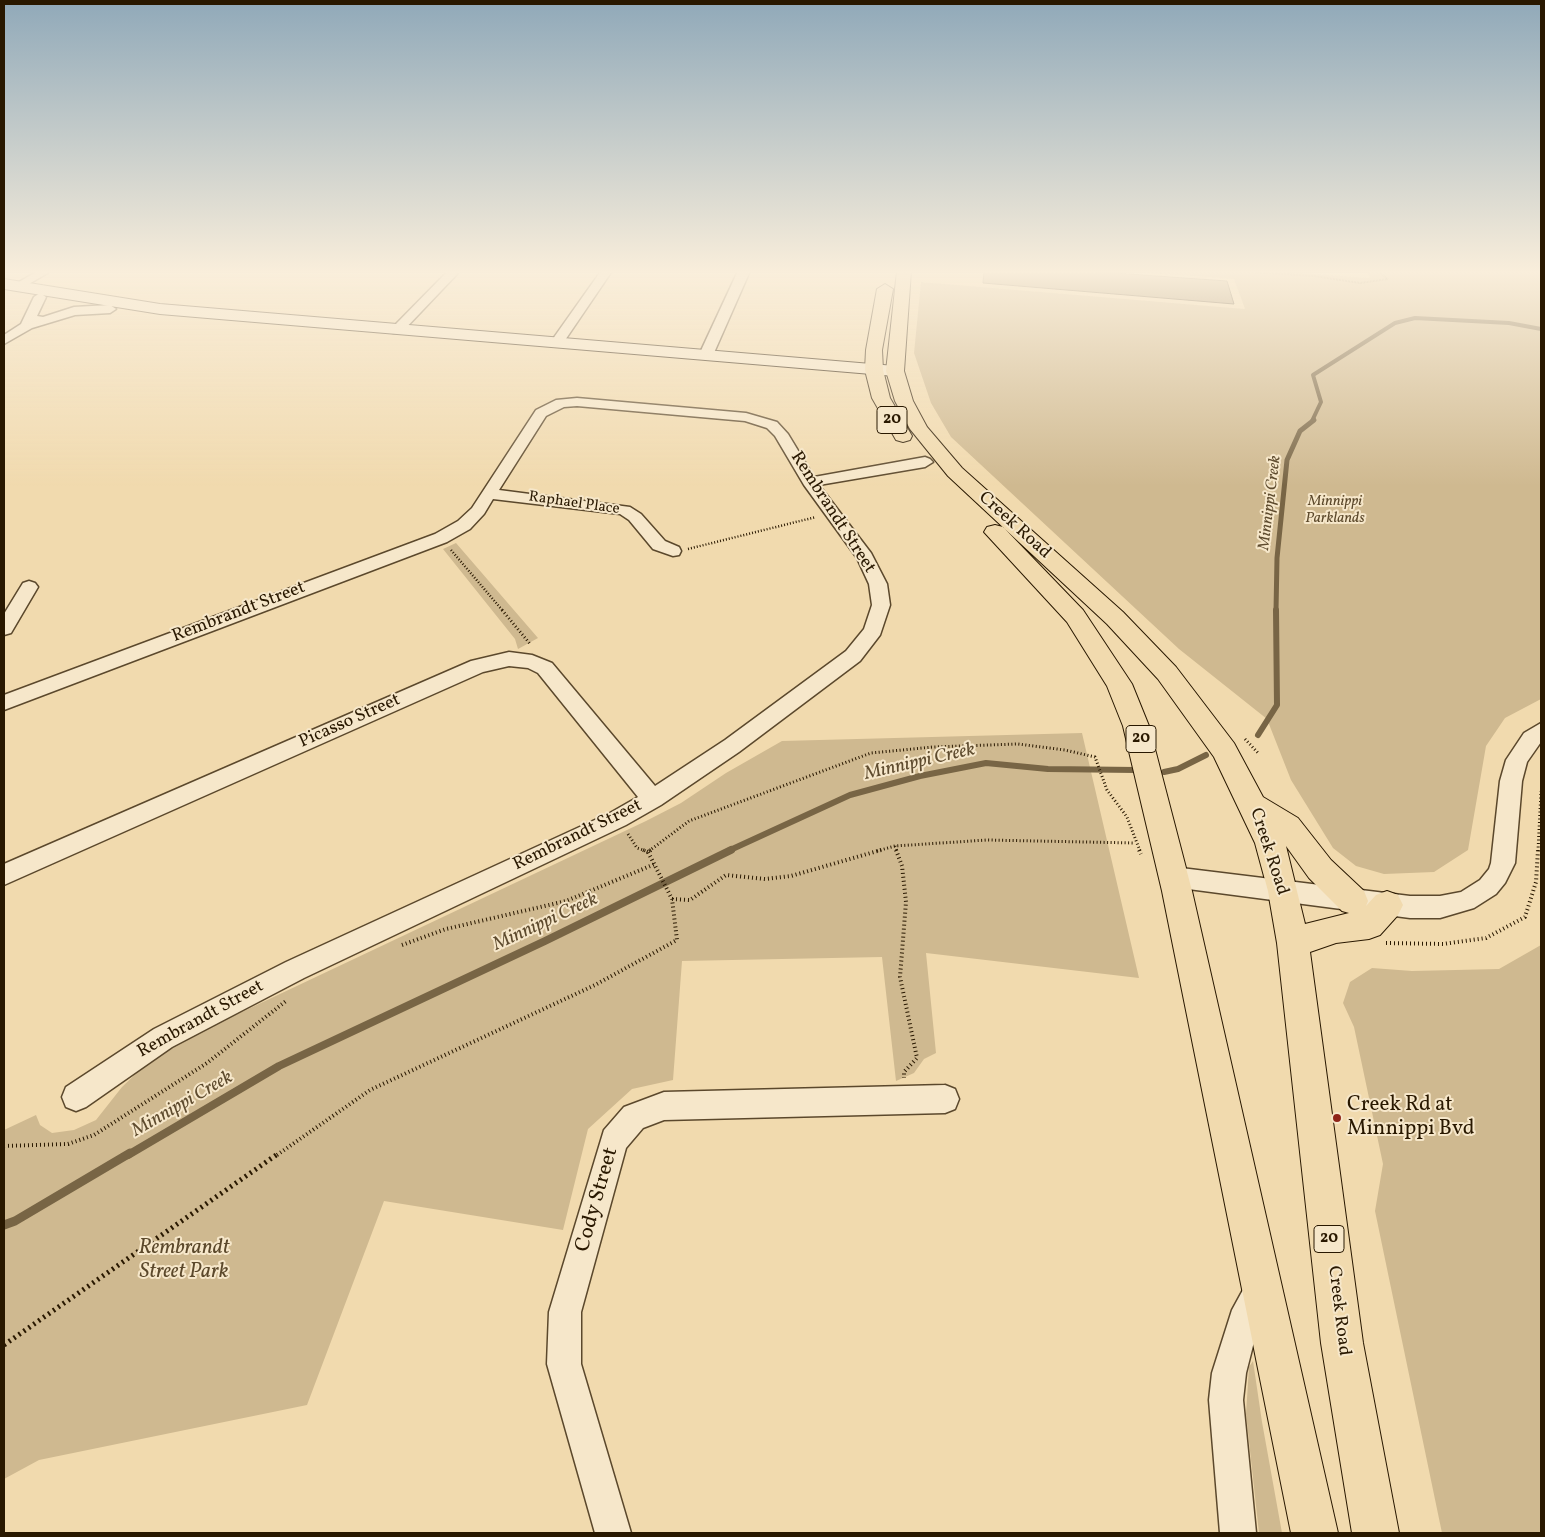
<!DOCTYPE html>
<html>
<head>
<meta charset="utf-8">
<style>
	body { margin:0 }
	#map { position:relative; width:1545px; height:1537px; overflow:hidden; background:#f1daae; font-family:Vollkorn,serif }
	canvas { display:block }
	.frame { position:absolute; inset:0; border:5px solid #291800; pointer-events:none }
</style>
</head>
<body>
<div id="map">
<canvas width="1545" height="1537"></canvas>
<div class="frame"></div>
</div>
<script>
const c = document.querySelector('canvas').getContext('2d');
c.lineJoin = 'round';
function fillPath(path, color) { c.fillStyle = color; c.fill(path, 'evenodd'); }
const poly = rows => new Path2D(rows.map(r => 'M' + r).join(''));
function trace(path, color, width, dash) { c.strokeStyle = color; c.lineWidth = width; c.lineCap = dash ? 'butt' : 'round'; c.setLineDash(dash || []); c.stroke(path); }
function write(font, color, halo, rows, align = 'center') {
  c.font = font + ' Vollkorn,serif'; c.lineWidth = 4; c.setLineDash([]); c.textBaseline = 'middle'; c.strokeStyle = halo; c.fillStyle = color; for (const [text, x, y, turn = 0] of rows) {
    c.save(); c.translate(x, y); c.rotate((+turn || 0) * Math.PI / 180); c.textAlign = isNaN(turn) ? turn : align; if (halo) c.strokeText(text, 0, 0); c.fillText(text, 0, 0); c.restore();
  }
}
const green = poly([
	[1122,271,1270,271,1370,278,1366,271,1541,271,1541,699,1505,718,1486,746,1468,850,1434,872,1384,874,1356,866,1333,848,1291,780,1267,719,1179,649,951,437,931,403,914,353,921,282,1245,309,1234,279],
	[456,543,538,638,518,649,515,639,443,549],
	[1082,733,1139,978,926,953,936,1053,924,1059,914,1073,896,1081,882,957,682,961,673,1080,632,1089,588,1129,563,1230,384,1201,307,1405,39,1460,4,1479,4,1130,36,1115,40,1125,52,1133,74,1130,96,1120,122,1087,146,1064,191,1036,646,821,681,803,726,773,782,741],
	[1541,945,1541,1533,1442,1533,1375,1211,1383,1164,1354,1027,1343,1003,1350,982,1372,968,1412,971,1499,969],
	[1253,1361,1262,1422,1282,1533,1259,1533,1246,1414,1249,1367]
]);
const streamFar4 = poly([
	[1312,421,1321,402,1313,375,1395,323,1415,318,1509,323,1541,329]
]);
const streamFar3 = poly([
	[1276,611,1277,558,1287,460,1300,431,1314,420]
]);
const streamFar2 = poly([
	[1258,735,1277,705,1276,610],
	[1164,772,1178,769,1206,755],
	[728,851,850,795,920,776,986,763,1048,769,1136,770]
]);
const streamFar1 = poly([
	[128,1155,279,1066,545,941,731,850]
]);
const stream = poly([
	[4,1225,15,1221,130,1153]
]);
const building = poly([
	[984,271,1086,271,1227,281,1234,304,983,283,984,271]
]);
const pathFar4 = poly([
	[1192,271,1204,271],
	[1233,271,1314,276,1360,283,1388,279,1377,271]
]);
const pathFar3 = poly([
	[688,549,816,517],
	[451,550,503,611]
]);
const pathFar2 = poly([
	[502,610,531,645],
	[1245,739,1259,754],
	[628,834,637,848,646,851],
	[895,846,897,851],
	[649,851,689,821,871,753,933,747,1018,744,1065,750,1095,757,1107,790,1127,817,1140,851],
	[877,851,895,846,987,840,1135,843],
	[1538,851,1541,791]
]);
const pathFar1 = poly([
	[643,850,648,852,651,850],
	[896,850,902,866,906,902,900,977,917,1058,904,1072,904,1078],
	[1139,850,1141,854],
	[672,899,690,900,726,875,765,879,791,876,881,850],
	[1386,943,1443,944,1486,938,1525,917,1536,882,1538,850],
	[402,945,446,929,566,901,655,864],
	[4,1146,68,1144,94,1135,207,1063,286,1001],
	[277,1155,370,1090,595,985,677,940,672,899,648,852]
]);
const path = poly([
	[4,1345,279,1153]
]);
const minor = poly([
	[38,271,51,271,22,288,14,288,12,286,38,271],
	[448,271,460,271,401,333,393,333,391,330,393,327,448,271],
	[601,271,612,271,561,346,551,346,550,343,601,271],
	[738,271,750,271,713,355,711,358,701,358,699,355,738,271],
	[40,293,46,297,37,316,43,317,74,307,110,305,116,309,110,313,75,315,32,328,4,344,4,335,21,324,34,297,40,293],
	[577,398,746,413,777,422,788,434,814,477,925,457,930,459,933,462,925,467,819,485,871,553,887,584,890,605,880,635,860,661,739,752,661,805,626,825,304,978,172,1047,86,1107,76,1111,66,1107,62,1097,66,1087,154,1029,286,962,610,813,638,797,538,673,528,668,509,666,483,672,4,885,4,864,471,661,509,652,532,655,552,663,655,786,725,740,846,651,864,629,872,605,869,584,857,558,804,485,775,436,767,428,745,421,577,406,564,407,546,416,499,490,630,507,641,514,665,541,679,547,681,551,679,555,673,556,653,549,629,520,620,514,493,499,484,514,470,529,447,542,4,710,4,695,435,534,458,521,472,508,536,410,556,400,577,398],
	[29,581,35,583,38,587,11,633,4,635,4,614,23,583,29,581],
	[1541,723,1541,742,1527,762,1522,781,1515,863,1505,883,1496,894,1474,908,1440,918,1410,918,1173,887,1165,884,1161,877,1165,870,1173,867,1410,896,1440,896,1461,892,1480,880,1489,869,1491,863,1500,781,1506,760,1524,733,1541,723],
	[945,1085,955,1089,959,1099,955,1109,945,1113,664,1120,643,1128,626,1148,581,1312,581,1364,631,1533,595,1533,547,1364,549,1312,604,1130,624,1107,664,1092,945,1085],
	[1261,1272,1272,1277,1277,1288,1258,1326,1246,1373,1243,1400,1256,1533,1220,1533,1209,1400,1212,1373,1232,1310,1250,1277,1261,1272]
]);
const secondary = poly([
	[4,279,160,304,895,366,901,367,904,371,901,375,895,376,160,314,4,289,4,279]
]);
const primary = poly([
	[897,271,911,271,904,371,913,401,927,427,962,468,1123,612,1176,667,1234,743,1263,797,1298,818,1331,860,1364,891,1368,901,1366,906,1376,895,1387,891,1398,895,1403,905,1398,915,1380,935,1369,939,1336,943,1310,952,1363,1343,1399,1533,1352,1533,1321,1343,1277,943,1268,891,1255,843,1214,757,1158,679,1107,624,948,476,910,429,895,401,886,371,897,271],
	[1286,846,1309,878,1342,911,1349,913,1305,924,1286,846],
	[885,284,893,289,882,350,883,370,890,398,912,436,910,440,903,442,896,440,872,398,865,370,866,350,877,289,885,284],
	[995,525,1003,527,1083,610,1132,684,1149,726,1192,891,1338,1533,1291,1533,1162,891,1123,726,1107,686,1067,622,984,532,987,527,995,525]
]);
const markers = [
	[1337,1118,5,"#8f2418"]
];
const farParknames = [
	["Minnippi",1335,502],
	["Parklands",1335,519]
];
const farStreetnames = [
	["Raphael Place",574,504,8]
];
const shields = [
	[892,420,30],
	[1141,739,30],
	[1329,1239,30]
];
const shieldNames = [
	["20",892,420],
	["20",1141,739],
	["20",1329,1239]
];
const farWaternames = [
	["Minnippi Creek",1271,503,-83]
];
const streetNames = [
	["Rembrandt Street",832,513,57],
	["Creek Road",1014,526,42],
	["Rembrandt Street",239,613,-21],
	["Picasso Street",350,722,-24],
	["Rembrandt Street",578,836,-26],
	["Creek Road",1268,852,72],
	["Rembrandt Street",201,1020,-29],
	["Creek Road",1338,1311,83]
];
const waterNames = [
	["Minnippi Creek",920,763,-13],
	["Minnippi Creek",546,923,-25],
	["Minnippi Creek",183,1105,-30]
];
const nearPoinames = [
	["Creek Rd at",1347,1106],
	["Minnippi Bvd",1347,1130]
];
const nearStreetnames = [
	["Cody Street",598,1200,-74]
];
const nearParknames = [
	["Rembrandt",184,1249],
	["Street Park",184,1273]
];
fillPath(green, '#cfb990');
trace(streamFar4, '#786545', 4);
trace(streamFar3, '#786545', 5);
trace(streamFar2, '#786545', 6);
trace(streamFar1, '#786545', 8);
trace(stream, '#786545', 9);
fillPath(building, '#917d5a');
trace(building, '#291800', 1);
trace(minor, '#5b482c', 3);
trace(secondary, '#291800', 2);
trace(primary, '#291800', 2);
trace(pathFar4, '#291800', 2, [0.5, 1]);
trace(pathFar3, '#291800', 2.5, [1, 2]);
trace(pathFar2, '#291800', 3, [1, 2.5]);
trace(pathFar1, '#291800', 4, [1, 3]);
trace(path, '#291800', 5, [2, 4]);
fillPath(minor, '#f6e7ca');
fillPath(secondary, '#f6e7ca');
fillPath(primary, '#f1daae');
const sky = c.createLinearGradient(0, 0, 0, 486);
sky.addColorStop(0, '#90a9b9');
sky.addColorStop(0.56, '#f9eedb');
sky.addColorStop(1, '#f9eedb00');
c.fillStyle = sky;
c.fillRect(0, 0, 1545, 486);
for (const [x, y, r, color] of markers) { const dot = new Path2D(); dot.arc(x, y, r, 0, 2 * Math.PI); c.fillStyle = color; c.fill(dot); trace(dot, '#f6e7ca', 2); }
write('italic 15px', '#5b482b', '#f6e7ca', farParknames);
write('15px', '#291800', '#f6e7ca', farStreetnames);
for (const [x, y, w] of shields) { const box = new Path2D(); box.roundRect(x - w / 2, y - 13.5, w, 27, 4); c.fillStyle = '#f6e7ca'; c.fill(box); trace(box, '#291800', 1); }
write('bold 16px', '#291800', null, shieldNames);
write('italic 16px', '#5e4b2e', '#f6e7ca', farWaternames);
write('18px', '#291800', '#f6e7ca', streetNames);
write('italic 19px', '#5e4b2e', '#f6e7ca', waterNames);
write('21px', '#291800', '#f6e7ca', nearPoinames, 'left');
write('21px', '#291800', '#f6e7ca', nearStreetnames);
write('italic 21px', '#5b482b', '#f6e7ca', nearParknames);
</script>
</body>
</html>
